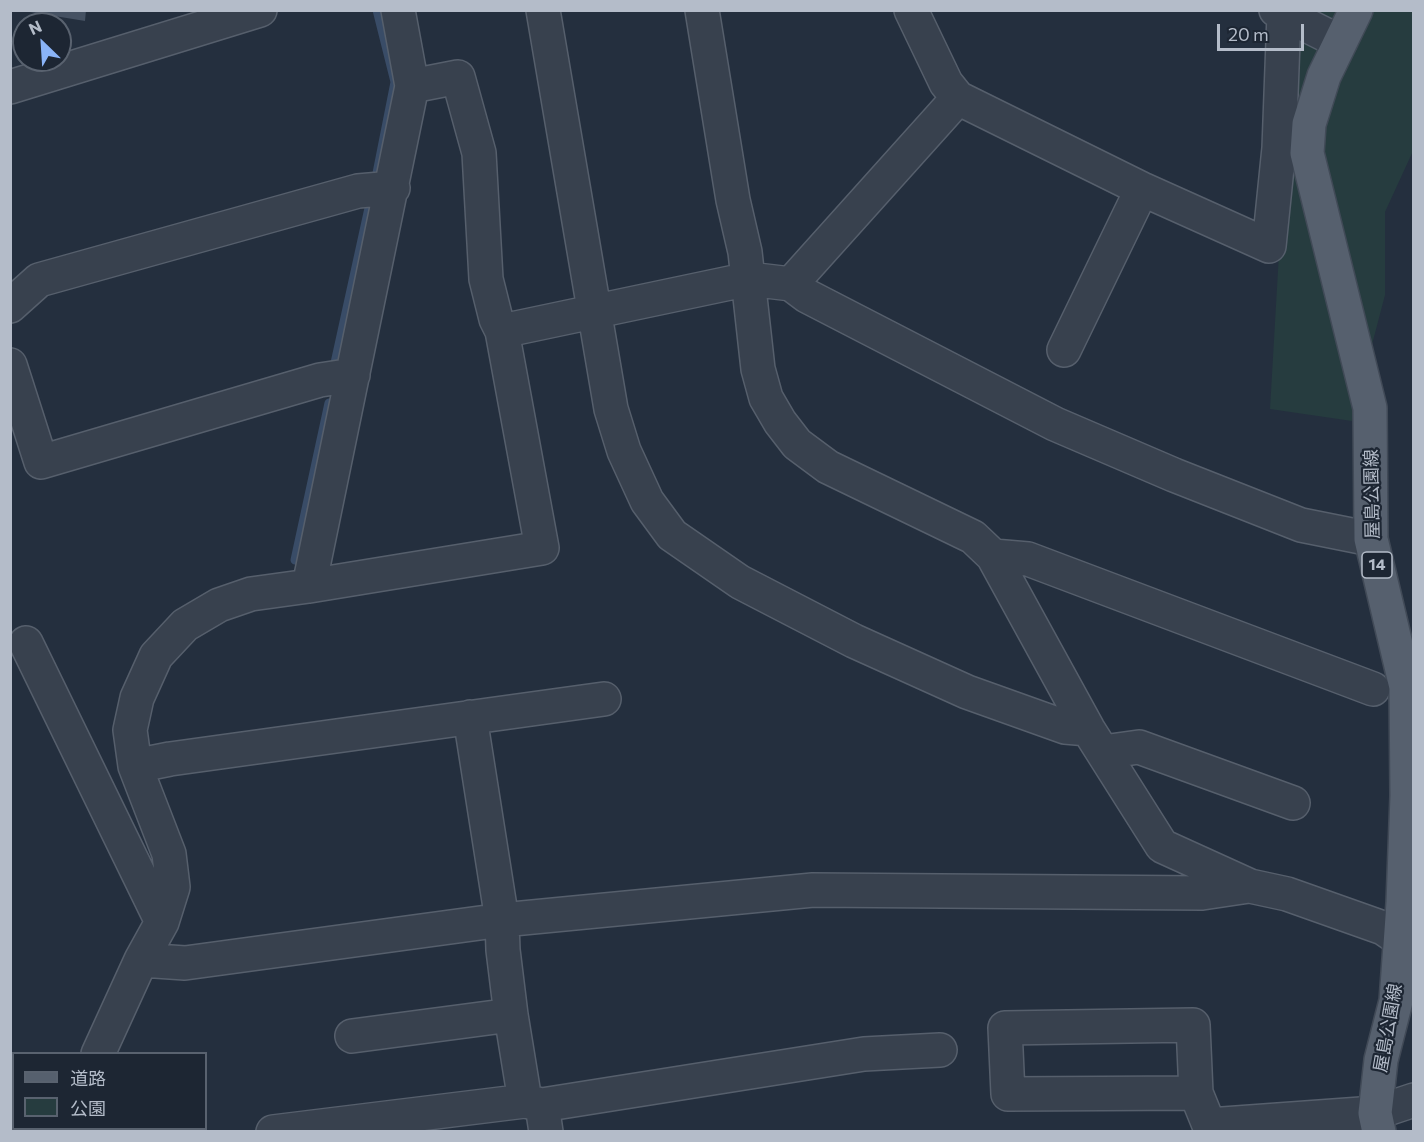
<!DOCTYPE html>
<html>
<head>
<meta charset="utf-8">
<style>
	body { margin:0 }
	#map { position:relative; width:1424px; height:1142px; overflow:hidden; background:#242f3e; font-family:Commissioner,"Noto Sans JP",sans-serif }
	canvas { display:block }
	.frame { position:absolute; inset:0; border:12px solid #b4bcc9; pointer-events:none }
	.legend { position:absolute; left:12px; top:1052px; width:195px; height:78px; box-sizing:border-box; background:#1d2633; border:2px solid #59626f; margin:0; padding:8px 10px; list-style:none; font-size:18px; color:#b4bcc9 }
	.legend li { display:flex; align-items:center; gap:12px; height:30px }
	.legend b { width:30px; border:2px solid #59626f }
	.north { position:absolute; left:12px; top:12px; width:60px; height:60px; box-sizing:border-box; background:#1d2633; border:2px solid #59626f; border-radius:50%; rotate:335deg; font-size:16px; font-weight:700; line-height:24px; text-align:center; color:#b4bcc9 }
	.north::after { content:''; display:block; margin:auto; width:21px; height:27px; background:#8ab4f8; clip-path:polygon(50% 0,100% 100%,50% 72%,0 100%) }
	.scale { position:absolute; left:1217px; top:24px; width:87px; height:27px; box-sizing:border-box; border:3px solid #b4bcc9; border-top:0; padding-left:8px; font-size:18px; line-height:21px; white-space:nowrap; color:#b4bcc9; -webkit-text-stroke:4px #1d2633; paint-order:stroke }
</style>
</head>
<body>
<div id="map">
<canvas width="1424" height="1142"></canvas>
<div class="frame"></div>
<ul class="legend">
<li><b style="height:8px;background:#56606e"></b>道路</li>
<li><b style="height:16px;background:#263c3f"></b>公園</li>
</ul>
<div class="north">N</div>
<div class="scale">20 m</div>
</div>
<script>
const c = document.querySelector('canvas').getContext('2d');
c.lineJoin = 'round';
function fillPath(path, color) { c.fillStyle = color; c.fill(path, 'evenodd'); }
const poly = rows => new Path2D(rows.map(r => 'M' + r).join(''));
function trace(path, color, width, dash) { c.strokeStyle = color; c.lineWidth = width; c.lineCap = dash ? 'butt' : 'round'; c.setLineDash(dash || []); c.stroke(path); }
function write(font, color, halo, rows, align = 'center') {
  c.font = font + ' Commissioner,"Noto Sans JP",sans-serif'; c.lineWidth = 4.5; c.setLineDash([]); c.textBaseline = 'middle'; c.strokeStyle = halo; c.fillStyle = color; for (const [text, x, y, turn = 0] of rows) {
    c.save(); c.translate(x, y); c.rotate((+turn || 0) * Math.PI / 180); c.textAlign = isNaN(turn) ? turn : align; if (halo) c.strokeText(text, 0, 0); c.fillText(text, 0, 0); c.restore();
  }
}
const green = poly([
	[1293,11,1413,11,1413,151,1385,212,1385,295,1352,421,1270,409]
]);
const stream = poly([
	[376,178,395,82,377,10],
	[335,363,369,208],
	[295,560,329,403]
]);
const building = poly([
	[18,10,86,10,85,21]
]);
const minor = poly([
	[543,10,611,409,624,451,647,501,672,535,740,582,854,641,967,692,1065,727,1088,729],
	[702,10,733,200,745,252,758,369,766,398,780,422,797,444,828,467,973,537,993,556,1088,729,1162,846,1250,886,1287,894,1383,928,1399,939],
	[911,10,946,83,958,98,1142,189,1269,246,1279,148,1284,14],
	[1276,10,1340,42],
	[412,86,458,77,479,153,486,279,496,319,502,331],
	[10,87,260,10],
	[791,284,958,98],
	[10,306,39,280,358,191,393,188],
	[1064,350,1142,189],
	[10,365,41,462,320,380,353,375],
	[993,556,1028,559,1373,689],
	[309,586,542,548,502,331,749,279,791,284,807,296,1055,424,1174,475,1301,525,1371,539],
	[26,643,162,922],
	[470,717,502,920,503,950,511,1015,525,1101,542,1105,546,1132],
	[1103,752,1139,747,1293,803],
	[135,766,170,759,604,699],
	[141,960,162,922,173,887,169,854,135,766,130,730,137,698,156,656,185,625,219,605,251,594,309,586,412,86,398,10],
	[352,1036,511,1015],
	[98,1054,141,960,185,963,502,920,813,890,1202,893,1249,886],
	[1196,1093,1008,1094,1005,1028,1193,1025,1196,1093,1209,1125,1375,1113,1414,1100],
	[542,1105,864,1054,940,1050],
	[10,1128,13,1132],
	[65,1132,65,1128],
	[273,1132,525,1101]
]);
const major = poly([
	[1356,10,1324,76,1309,124,1307,153,1370,408,1371,539,1406,687,1407,796,1403,903,1396,1001,1381,1060,1377,1096,1375,1113,1379,1132]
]);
const shields = [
	[1377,565,30]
];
const shieldNames = [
	["14",1377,565]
];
const streetNames = [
	["屋島公園線",1372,494,-91],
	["屋島公園線",1388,1028,-80]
];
fillPath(green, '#263c3f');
trace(stream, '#394c67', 9);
fillPath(building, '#455162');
trace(minor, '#565f6c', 36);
trace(major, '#414a57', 36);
trace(minor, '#38414e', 33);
trace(major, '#56606e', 33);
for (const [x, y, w] of shields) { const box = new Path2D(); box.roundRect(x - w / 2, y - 13, w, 26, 4.5); c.fillStyle = '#1d2633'; c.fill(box); trace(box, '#b4bcc9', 1.5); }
write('bold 16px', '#b4bcc9', null, shieldNames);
write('18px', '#b4bcc9', '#1d2633', streetNames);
</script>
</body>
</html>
